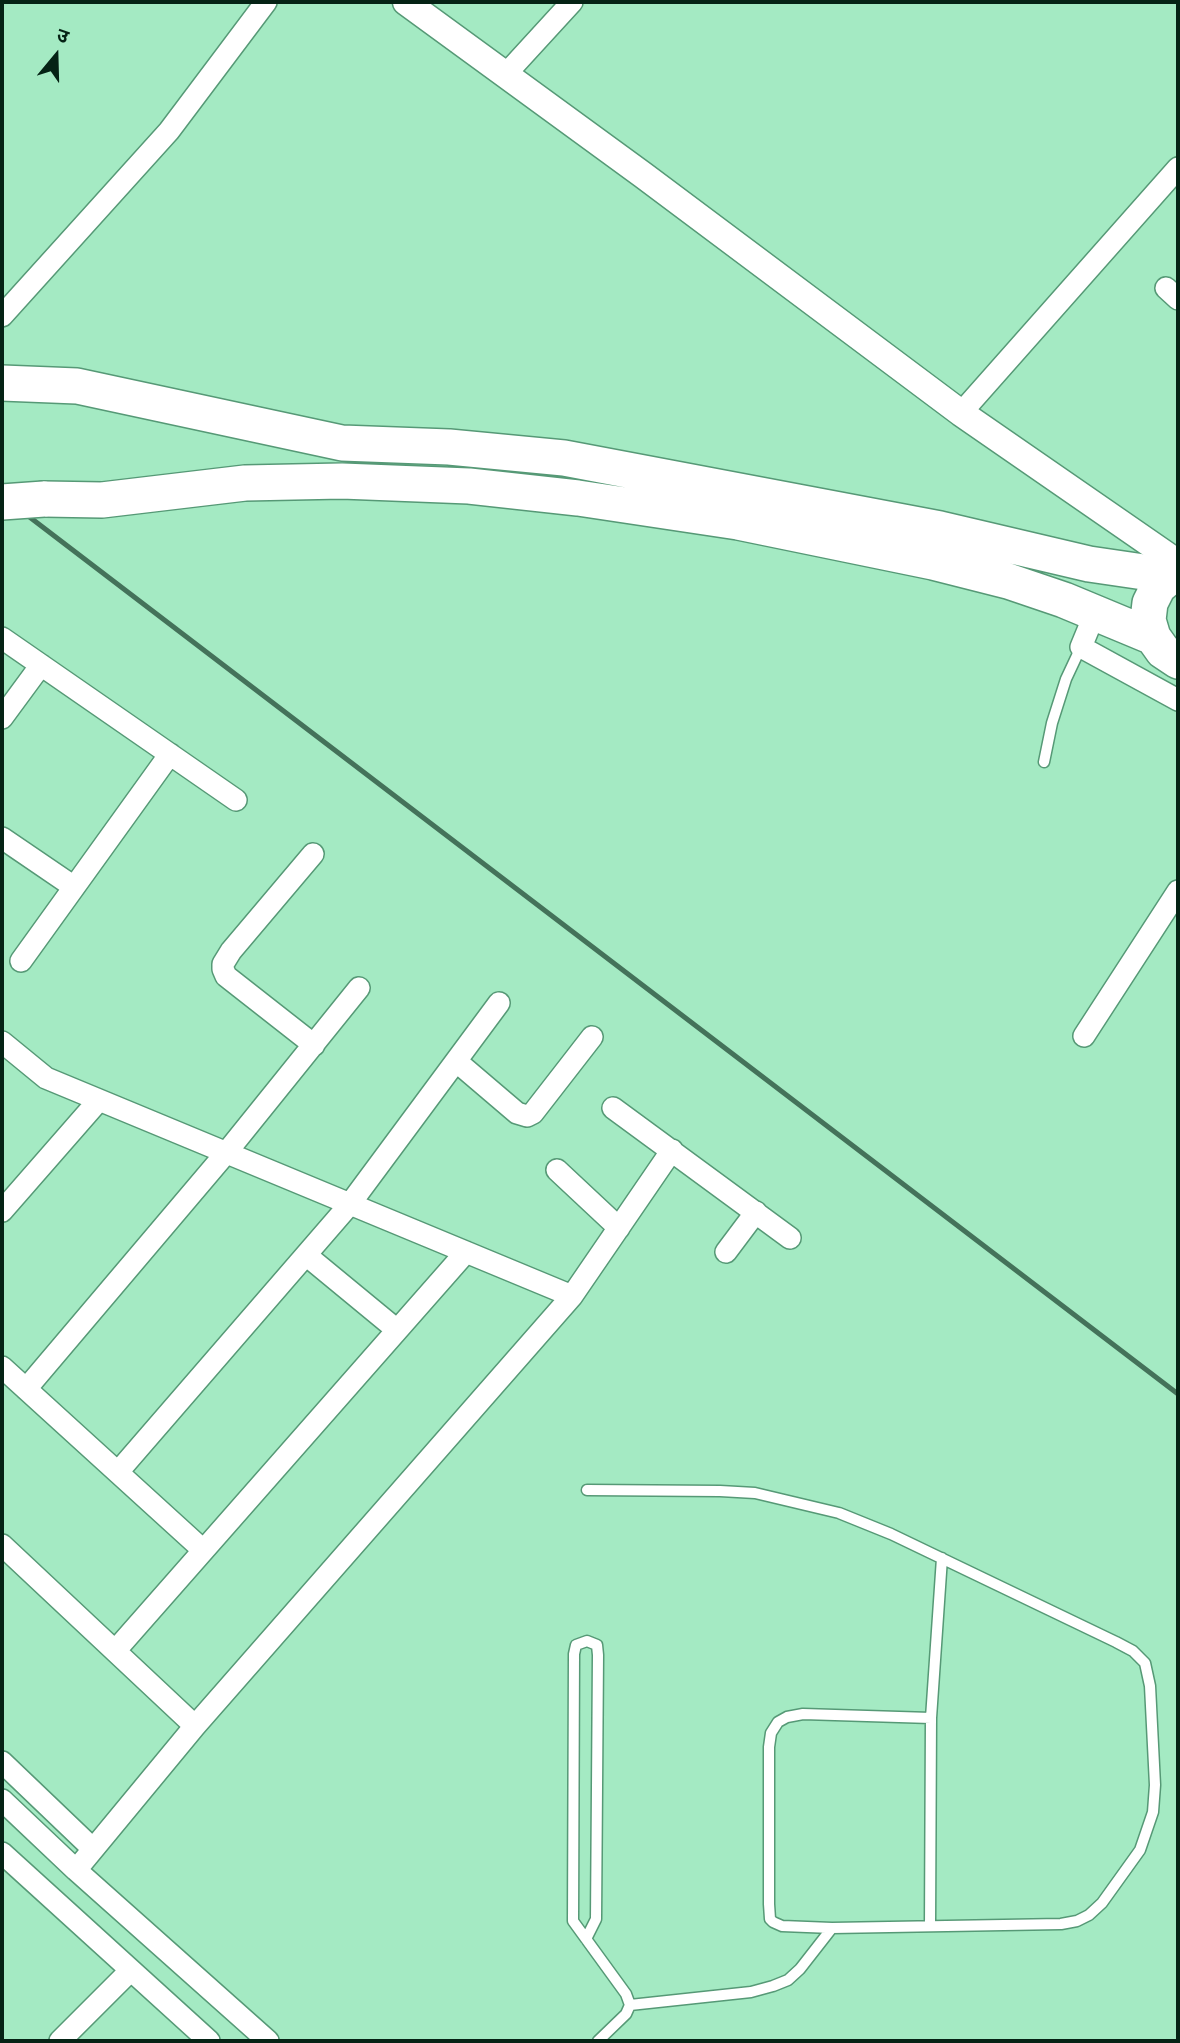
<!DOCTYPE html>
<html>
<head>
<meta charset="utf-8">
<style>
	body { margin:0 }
	#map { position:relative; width:1180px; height:2043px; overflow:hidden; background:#a4eac3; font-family:Jost,"Noto Sans Devanagari",sans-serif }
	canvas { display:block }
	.frame { position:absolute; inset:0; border:4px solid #052315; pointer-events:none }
	.north { position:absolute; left:21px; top:21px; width:70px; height:70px; -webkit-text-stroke:5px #a4eac3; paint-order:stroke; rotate:19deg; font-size:19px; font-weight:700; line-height:28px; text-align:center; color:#052315 }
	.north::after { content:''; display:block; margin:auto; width:24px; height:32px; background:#052315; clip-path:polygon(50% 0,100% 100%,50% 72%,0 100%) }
</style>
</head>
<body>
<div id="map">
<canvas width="1180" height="2043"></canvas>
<div class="frame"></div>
<div class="north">उ</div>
</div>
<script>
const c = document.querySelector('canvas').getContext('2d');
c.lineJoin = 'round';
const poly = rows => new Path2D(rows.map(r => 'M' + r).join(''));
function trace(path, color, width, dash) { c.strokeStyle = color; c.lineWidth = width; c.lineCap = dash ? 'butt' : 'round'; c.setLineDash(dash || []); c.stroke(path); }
const service = poly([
	[1044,762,1052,723,1066,679,1081,647],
	[587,1490,720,1491,755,1493,839,1513,891,1534,1116,1642,1133,1651,1145,1663,1150,1686,1155,1785,1153,1812,1140,1850,1102,1903,1089,1915,1077,1921,1061,1924,832,1928,782,1926,773,1922,770,1919,769,1904,769,1747,771,1733,778,1722,787,1717,803,1714,931,1718],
	[930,1926,931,1718,942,1558],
	[586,1939,596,1919,598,1655,597,1645,587,1641,576,1645,574,1654,573,1921,626,1994,630,2005,626,2014,598,2041],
	[630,2005,751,1992,773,1986,788,1980,800,1969,832,1928]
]);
const minor = poly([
	[506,74,572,2],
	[1166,288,1178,299],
	[2,316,169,131,266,2],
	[961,413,1178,168],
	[1095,613,1081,647,1178,700],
	[2,638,236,800],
	[2,718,41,665],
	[2,838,74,887],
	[313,854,231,951,223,964,223,969,226,976,314,1045],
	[21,961,170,754],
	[1084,1036,1178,891],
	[2,1042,46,1078,572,1296],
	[456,1061,517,1113,527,1116,533,1113,592,1037],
	[613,1108,790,1238],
	[557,1170,619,1228],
	[2,1211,99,1100],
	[726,1252,756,1212],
	[306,1255,397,1330],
	[2,1367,203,1550],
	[26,1389,226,1153,359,988],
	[118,1472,350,1204,499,1003],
	[2,1545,195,1726],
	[115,1651,466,1252],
	[2,1762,93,1849],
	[2,1800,76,1870,268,2041],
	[2,1853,209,2041],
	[76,1870,195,1726,572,1296,672,1150],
	[60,2041,130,1971]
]);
const tertiary = poly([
	[406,2,643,175,961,413,1178,563]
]);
const trunk = poly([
	[2,383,77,386,342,443,449,447,564,458,940,529,1089,564,1171,576],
	[44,499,102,500,245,483,342,481,469,486,578,498,738,522,933,562,1008,581,1064,600,1153,637],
	[1178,573,1171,576,1158,587,1150,603,1148,620,1153,637,1163,651,1178,661]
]);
const rail = poly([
	[2,496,1178,1394]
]);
const trunkBridge = poly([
	[2,502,44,499]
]);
trace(service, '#569976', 13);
trace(minor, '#569976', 24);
trace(tertiary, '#569976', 29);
trace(trunk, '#569976', 38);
trace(service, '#fff', 10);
trace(minor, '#fff', 21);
trace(tertiary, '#fff', 26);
trace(trunk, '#fff', 35);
trace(rail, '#44725a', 5);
trace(trunkBridge, '#569976', 38, []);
trace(trunkBridge, '#fff', 35);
</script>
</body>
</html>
